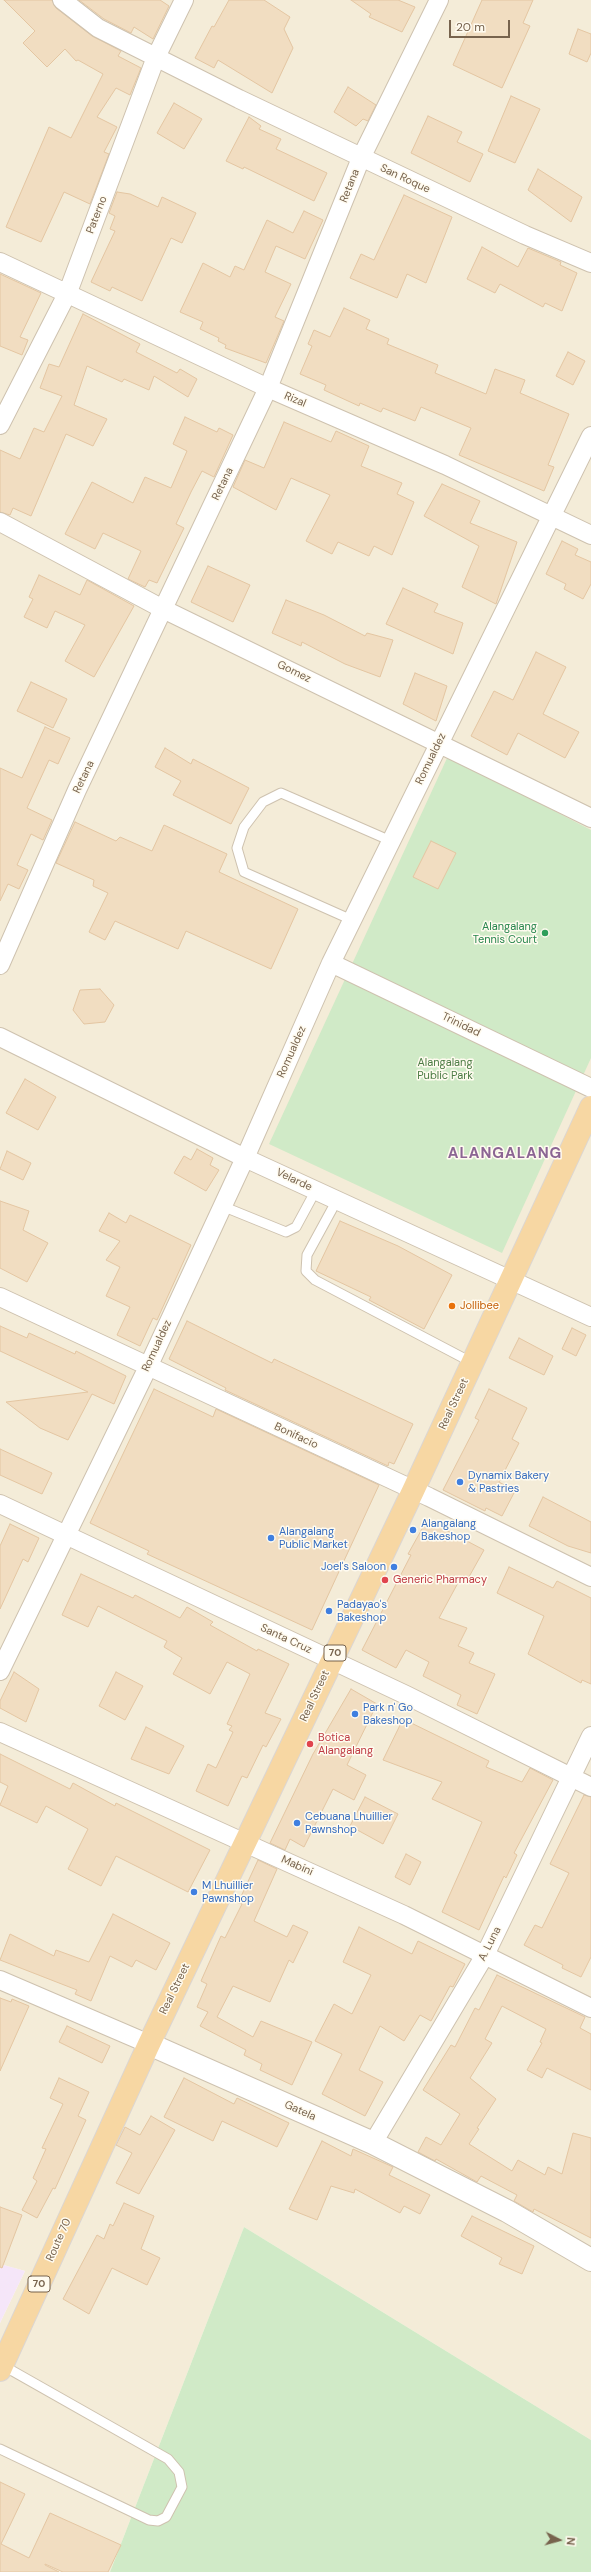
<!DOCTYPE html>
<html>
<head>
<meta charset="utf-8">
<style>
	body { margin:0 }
	#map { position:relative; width:591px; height:2572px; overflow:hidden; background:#fcf8e9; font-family:"DM Sans",sans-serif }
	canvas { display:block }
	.north { position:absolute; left:539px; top:2520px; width:40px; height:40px; -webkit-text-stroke:3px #fffbf0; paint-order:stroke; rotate:96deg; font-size:11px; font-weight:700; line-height:16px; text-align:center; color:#77634d }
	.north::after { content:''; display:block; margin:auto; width:14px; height:18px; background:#77634d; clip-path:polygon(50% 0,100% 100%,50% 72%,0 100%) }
	.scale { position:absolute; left:449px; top:20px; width:61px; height:18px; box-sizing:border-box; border:2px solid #77634d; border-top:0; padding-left:5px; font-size:12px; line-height:14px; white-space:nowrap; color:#77634d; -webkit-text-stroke:3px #fffbf0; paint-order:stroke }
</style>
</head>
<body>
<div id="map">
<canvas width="591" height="2572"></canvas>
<div class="north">N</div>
<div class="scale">20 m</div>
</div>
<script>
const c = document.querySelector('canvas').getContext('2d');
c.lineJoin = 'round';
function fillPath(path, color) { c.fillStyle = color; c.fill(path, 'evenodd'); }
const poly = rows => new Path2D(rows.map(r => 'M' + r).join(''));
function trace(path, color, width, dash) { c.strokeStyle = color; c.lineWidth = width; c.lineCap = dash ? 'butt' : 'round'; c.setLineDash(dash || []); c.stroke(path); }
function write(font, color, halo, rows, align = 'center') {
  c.font = font + ' "DM Sans",sans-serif'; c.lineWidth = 3; c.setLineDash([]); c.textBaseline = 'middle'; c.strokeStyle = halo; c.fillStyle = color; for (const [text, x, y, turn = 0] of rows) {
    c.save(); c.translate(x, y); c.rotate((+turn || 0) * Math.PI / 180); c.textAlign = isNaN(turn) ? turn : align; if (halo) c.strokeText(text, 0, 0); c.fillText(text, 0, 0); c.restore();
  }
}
const residential = poly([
	[0,0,591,0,591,2440,244,2227,110,2572,0,2572,0,2323,25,2271,0,2264]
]);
const education = poly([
	[0,2264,25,2271,0,2323]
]);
const green = poly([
	[448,756,591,830,591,1058,502,1253,269,1144],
	[244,2227,591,2440,591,2572,110,2572]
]);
const building = poly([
	[4,0,52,0,56,8,92,36,121,51,118,56,141,68,130,95,116,88,97,117,117,127,104,152,109,154,90,204,64,192,41,242,6,227,49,127,71,138,103,74,78,60,76,61,65,49,47,67,23,43,35,31,4,0],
	[79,0,160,0,169,6,153,39,134,27,131,33,104,19,79,0],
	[229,0,264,0,290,17,284,29,293,48,272,93,218,60,214,68,195,58,212,26,214,27,229,0],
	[351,0,398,0,415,7,402,32,369,17,371,14,351,0],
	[482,0,533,0,523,23,530,26,502,88,453,65,482,0],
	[578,29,591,34,591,53,587,62,569,54,578,29],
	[348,87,376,105,368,121,363,119,356,126,334,112,348,87],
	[511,96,540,109,515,163,488,151,511,96],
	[174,103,202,119,184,149,157,133,174,103],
	[428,116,462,132,457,142,483,154,470,182,411,153,428,116],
	[249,117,261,126,259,129,281,139,276,149,327,173,314,201,244,167,243,169,226,161,249,117],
	[538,169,582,197,571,222,528,190,538,169],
	[117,192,130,194,158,207,162,197,196,213,182,243,171,238,142,301,112,287,110,291,91,282,115,231,110,229,115,216,109,213,117,192],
	[404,195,452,217,426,283,407,274,397,298,350,278,361,254,374,260,404,195],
	[304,211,323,220,305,259,276,246,265,272,291,284,275,317,284,321,266,363,225,348,226,345,218,341,219,338,200,329,203,322,180,312,203,263,230,277,235,266,244,270,267,220,293,233,304,211],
	[482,247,518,267,528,248,561,262,560,265,577,273,562,311,545,303,543,307,500,284,495,293,467,279,482,247],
	[0,274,41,293,20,337,28,340,22,355,0,346,0,274],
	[344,308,370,320,366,329,389,339,387,344,438,365,435,373,486,394,495,369,525,380,520,393,569,414,548,465,554,467,544,491,459,455,471,428,421,407,415,421,383,408,381,412,360,403,359,406,324,390,326,385,300,374,312,346,308,344,314,330,330,337,344,308],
	[83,314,140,344,136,352,177,373,180,369,197,379,188,397,154,376,149,390,124,379,122,382,87,366,74,405,107,419,93,446,66,434,31,516,13,508,10,515,0,512,0,450,20,459,34,428,44,432,62,396,40,388,49,364,59,367,83,314],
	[568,352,585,361,573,385,556,376,568,352],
	[185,417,217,432,219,428,233,435,214,477,202,471,191,492,176,524,184,528,157,583,149,580,145,587,128,579,141,551,103,533,95,549,65,534,92,482,133,503,145,477,171,488,187,451,173,444,185,417],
	[284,422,331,442,336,431,369,446,361,466,402,483,397,494,414,502,392,555,374,546,369,556,338,542,332,554,306,541,330,495,291,478,276,510,233,487,245,460,264,468,284,422],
	[442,484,480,501,470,523,517,542,496,604,462,587,479,546,424,516,442,484],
	[562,541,578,549,575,555,591,562,591,584,583,599,564,589,566,584,546,574,562,541],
	[208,566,250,585,233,622,191,602,208,566],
	[39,575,80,595,87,580,134,606,94,677,65,661,85,625,55,611,47,628,24,617,33,599,29,597,39,575],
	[403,588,438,604,434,612,463,623,453,654,386,624,403,588],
	[286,600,324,615,365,636,367,633,393,640,380,677,345,664,302,642,301,646,272,633,286,600],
	[536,652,566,667,543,714,579,732,565,758,518,733,507,755,471,736,494,691,513,700,536,652],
	[415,673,447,686,436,721,403,704,415,673],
	[31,682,67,699,53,728,17,711,31,682],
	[45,727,70,738,58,764,49,760,27,808,52,820,43,840,31,834,17,865,28,870,19,889,8,884,0,901,0,768,22,778,45,727],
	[165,748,191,764,193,759,249,788,231,824,173,795,181,781,155,767,165,748],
	[75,822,116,841,120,837,152,851,164,825,227,854,219,872,298,909,271,969,186,931,178,949,115,921,105,940,89,932,108,893,93,886,94,880,56,863,75,822],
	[431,841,456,853,438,889,413,877,431,841],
	[100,989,114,1005,105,1022,84,1024,73,1010,80,990,100,989],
	[25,1079,56,1097,38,1130,6,1113,25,1079],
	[197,1149,213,1158,210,1165,219,1170,206,1191,174,1173,184,1156,191,1160,197,1149],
	[7,1151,31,1163,23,1180,0,1169,7,1151],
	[0,1201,29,1211,23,1230,48,1243,27,1282,0,1268,0,1201],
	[109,1213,126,1223,130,1215,191,1245,157,1320,153,1318,140,1346,117,1335,130,1307,106,1296,120,1267,106,1260,120,1241,99,1231,109,1213],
	[340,1221,398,1246,452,1275,424,1329,369,1300,371,1297,316,1271,340,1221],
	[187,1321,272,1363,274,1359,413,1424,394,1464,389,1462,388,1466,225,1390,226,1388,169,1359,187,1321],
	[0,1326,27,1338,29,1333,75,1354,76,1351,126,1376,114,1404,92,1394,68,1440,40,1428,6,1402,88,1392,0,1351,0,1326],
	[572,1328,586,1335,576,1356,562,1349,572,1328],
	[519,1338,553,1356,544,1375,509,1358,519,1338],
	[154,1389,213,1417,216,1409,379,1485,312,1630,147,1554,149,1551,90,1523,154,1389],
	[489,1389,527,1408,512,1439,519,1443,499,1482,515,1491,502,1516,486,1508,485,1511,443,1490,479,1420,475,1418,489,1389],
	[0,1449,52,1473,42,1494,0,1475,0,1449],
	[543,1497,591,1522,591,1553,568,1546,529,1526,543,1497],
	[427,1520,484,1550,465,1584,459,1581,439,1618,467,1628,458,1646,474,1653,469,1663,495,1674,477,1714,457,1705,461,1695,423,1676,429,1662,406,1650,396,1668,362,1650,411,1555,408,1554,427,1520],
	[10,1524,39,1538,28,1562,23,1559,0,1609,0,1546,10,1524],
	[509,1567,553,1588,557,1581,591,1598,591,1684,582,1680,581,1683,528,1654,544,1616,497,1593,509,1567],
	[81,1574,133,1598,135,1595,180,1618,187,1607,213,1622,210,1625,257,1651,258,1649,289,1664,265,1713,281,1719,266,1747,263,1745,247,1778,242,1776,228,1806,196,1791,208,1764,216,1768,233,1732,229,1730,232,1726,227,1724,250,1674,227,1662,210,1694,173,1674,182,1658,164,1647,167,1641,98,1606,88,1627,62,1615,81,1574],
	[14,1672,39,1689,26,1722,0,1708,0,1701,14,1672],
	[116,1672,143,1686,125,1720,99,1706,116,1672],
	[351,1689,377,1704,347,1765,366,1775,354,1800,333,1789,304,1847,290,1839,285,1850,270,1843,313,1754,351,1689],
	[403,1719,489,1761,486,1767,522,1782,530,1768,553,1780,514,1853,517,1855,506,1878,504,1876,479,1930,442,1912,482,1822,432,1799,442,1782,383,1760,403,1719],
	[146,1727,184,1746,169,1774,131,1759,146,1727],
	[0,1754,70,1789,73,1783,115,1806,116,1803,210,1850,188,1892,116,1856,101,1886,68,1869,88,1829,46,1806,37,1823,0,1805,8,1786,0,1782,0,1754],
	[584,1795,591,1797,591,1957,581,1977,562,1968,563,1965,524,1945,535,1925,542,1928,569,1873,550,1864,584,1795],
	[365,1797,398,1814,383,1844,350,1826,365,1797],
	[406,1854,421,1862,410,1885,395,1877,406,1854],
	[258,1860,277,1869,254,1921,287,1937,293,1925,308,1932,293,1963,289,1960,270,2002,233,1986,217,2017,253,2037,261,2021,312,2042,292,2085,260,2070,262,2064,244,2055,246,2050,200,2026,208,2012,197,2007,207,1984,201,1981,221,1936,225,1938,242,1904,238,1903,258,1860],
	[113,1914,170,1943,156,1970,136,1960,132,1967,110,1956,91,2001,75,1994,77,1990,0,1960,10,1934,54,1956,56,1950,89,1962,113,1914],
	[359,1927,412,1954,418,1941,465,1964,453,1987,450,1986,431,2021,420,2015,404,2041,380,2026,359,2070,383,2082,365,2116,322,2094,342,2054,315,2041,334,2004,352,2014,371,1975,343,1962,359,1927],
	[497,1975,585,2017,580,2028,591,2034,591,2090,547,2068,542,2078,527,2070,542,2043,540,2042,546,2029,502,2006,485,2039,492,2043,470,2078,496,2099,477,2128,479,2129,469,2144,512,2171,518,2160,545,2175,548,2167,562,2174,573,2133,591,2138,591,2238,534,2209,533,2212,514,2201,517,2195,481,2176,477,2182,436,2159,435,2161,418,2152,426,2137,441,2145,460,2114,423,2090,451,2045,455,2047,475,2008,479,2010,497,1975],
	[0,1998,11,2002,12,1999,29,2006,0,2071,0,1998],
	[67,2026,110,2046,102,2063,59,2042,67,2026],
	[59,2078,89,2092,78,2116,86,2120,55,2189,53,2188,37,2218,22,2210,37,2181,33,2178,46,2149,42,2148,63,2104,50,2098,59,2078],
	[184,2078,234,2104,237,2098,289,2123,277,2147,222,2121,213,2141,164,2117,184,2078],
	[151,2116,175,2130,139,2194,116,2183,132,2153,116,2145,125,2127,140,2135,151,2116],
	[322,2141,351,2156,353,2149,393,2167,389,2175,430,2195,420,2214,404,2206,400,2213,355,2189,354,2193,331,2186,317,2220,289,2209,322,2141],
	[124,2203,154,2216,141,2249,160,2258,147,2285,112,2268,89,2314,63,2299,97,2235,104,2239,110,2224,113,2226,124,2203],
	[0,2207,22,2215,2,2268,0,2267,0,2207],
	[472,2216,534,2246,522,2274,499,2264,502,2258,461,2236,472,2216],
	[0,2482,25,2494,1,2544,29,2558,50,2513,121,2545,108,2572,63,2572,45,2564,45,2565,59,2572,0,2572,0,2482]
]);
const service = poly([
	[352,920,244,872,237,848,244,827,263,802,281,793,391,841],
	[337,1200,307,1255,306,1271,315,1280,473,1363],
	[222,1206,286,1232,296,1227,316,1190],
	[0,2449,149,2520,158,2521,166,2517,182,2487,179,2472,168,2459,2,2365]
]);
const minor = poly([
	[62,0,98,28,239,99,525,235,591,263],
	[0,262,268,388,445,465,591,535],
	[0,425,68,292,156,57,184,0],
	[0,522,163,609,591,818],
	[331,963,591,1088],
	[0,965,77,790,268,388,361,158,439,0],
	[0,1037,245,1158,591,1317],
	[0,1297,429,1497,591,1577],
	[0,1504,406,1695,591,1787],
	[0,1671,148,1367,245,1158,331,963,591,436],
	[0,1732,404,1915,591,2008],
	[0,1980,149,2044],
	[373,2143,485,1955,591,1736]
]);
const tertiary = poly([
	[149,2044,373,2143,507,2211,591,2260]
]);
const trunk = poly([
	[0,2370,149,2044,413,1491,591,1107]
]);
const markers = [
	[545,933,4,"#2e9e5b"],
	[452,1306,4,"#e8710a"],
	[460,1482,4,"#3f7fe0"],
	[413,1530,4,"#3f7fe0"],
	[271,1538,4,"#3f7fe0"],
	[394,1567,4,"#3f7fe0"],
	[385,1580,4,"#e0444e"],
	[329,1611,4,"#3f7fe0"],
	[355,1714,4,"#3f7fe0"],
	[310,1744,4,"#e0444e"],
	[297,1823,4,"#3f7fe0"],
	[194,1892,4,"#3f7fe0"]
];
const shields = [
	[335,1653,22],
	[39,2284,22]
];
const shieldNames = [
	["70",335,1653],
	["70",39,2284]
];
const streetNames = [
	["San Roque",405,179,25],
	["Retana",350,186,-68],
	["Paterno",97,215,-69],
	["Rizal",295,400,23],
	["Retana",223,484,-64],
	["Gomez",294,672,26],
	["Romualdez",431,759,-64],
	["Retana",84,777,-64],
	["Trinidad",461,1025,26],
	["Romualdez",292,1052,-66],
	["Velarde",294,1180,25],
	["Romualdez",157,1346,-65],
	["Real Street",454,1404,-65],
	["Bonifacio",296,1436,25],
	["Santa Cruz",286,1639,25],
	["Real Street",315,1696,-65],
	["Mabini",297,1866,24],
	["A. Luna",490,1944,-63],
	["Real Street",175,1989,-64],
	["Gatela",300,2111,24],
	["Route 70",59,2240,-66]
];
const leisureNames = [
	["Alangalang",537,927],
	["Tennis Court",537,940]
];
const parkNames = [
	["Alangalang",445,1063],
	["Public Park",445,1076]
];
const foodNames = [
	["Jollibee",460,1306]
];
const shopNames = [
	["Dynamix Bakery",468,1476],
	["& Pastries",468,1489],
	["Alangalang",421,1524],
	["Bakeshop",421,1537],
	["Alangalang",279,1532],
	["Public Market",279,1545],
	["Joel's Saloon",386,1567,"right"],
	["Padayao's",337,1605],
	["Bakeshop",337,1618],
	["Park n' Go",363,1708],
	["Bakeshop",363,1721],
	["Cebuana Lhuillier",305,1817],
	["Pawnshop",305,1830],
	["M Lhuillier",202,1886],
	["Pawnshop",202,1899]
];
const healthNames = [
	["Generic Pharmacy",393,1580],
	["Botica",318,1738],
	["Alangalang",318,1751]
];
const districtNames = [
	["ALANGALANG",505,1154]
];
fillPath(residential, '#f4ecd8');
fillPath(education, '#f5e6f9');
fillPath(green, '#d0eac7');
fillPath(building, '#f1ddc1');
trace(building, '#e4c6a2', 1);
trace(service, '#cec2af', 11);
trace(minor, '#cec2af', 20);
trace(tertiary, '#cec2af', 24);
trace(trunk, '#dcd6d1', 24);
trace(service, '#fff', 9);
trace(minor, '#fff', 18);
trace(tertiary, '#fff', 22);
trace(trunk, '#f7d7a3', 22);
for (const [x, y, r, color] of markers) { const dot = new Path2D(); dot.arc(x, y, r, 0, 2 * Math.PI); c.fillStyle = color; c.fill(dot); trace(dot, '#fffbf0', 1.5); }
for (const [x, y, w] of shields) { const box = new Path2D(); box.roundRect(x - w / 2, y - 8, w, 16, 3); c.fillStyle = '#fffbf0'; c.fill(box); trace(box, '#77634d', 1); }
write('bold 10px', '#77634d', null, shieldNames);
write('11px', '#77634d', '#fffbf0', streetNames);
write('11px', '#27864d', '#fffbf0', leisureNames, 'right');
write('11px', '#4c7c44', '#fffbf0', parkNames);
write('11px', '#c56008', '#fffbf0', foodNames, 'left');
write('11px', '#366cbe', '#fffbf0', shopNames, 'left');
write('11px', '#be3a42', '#fffbf0', healthNames, 'left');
c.letterSpacing = '1px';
write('bold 15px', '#8b6593', '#fffbf0', districtNames);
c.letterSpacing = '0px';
</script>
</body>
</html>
